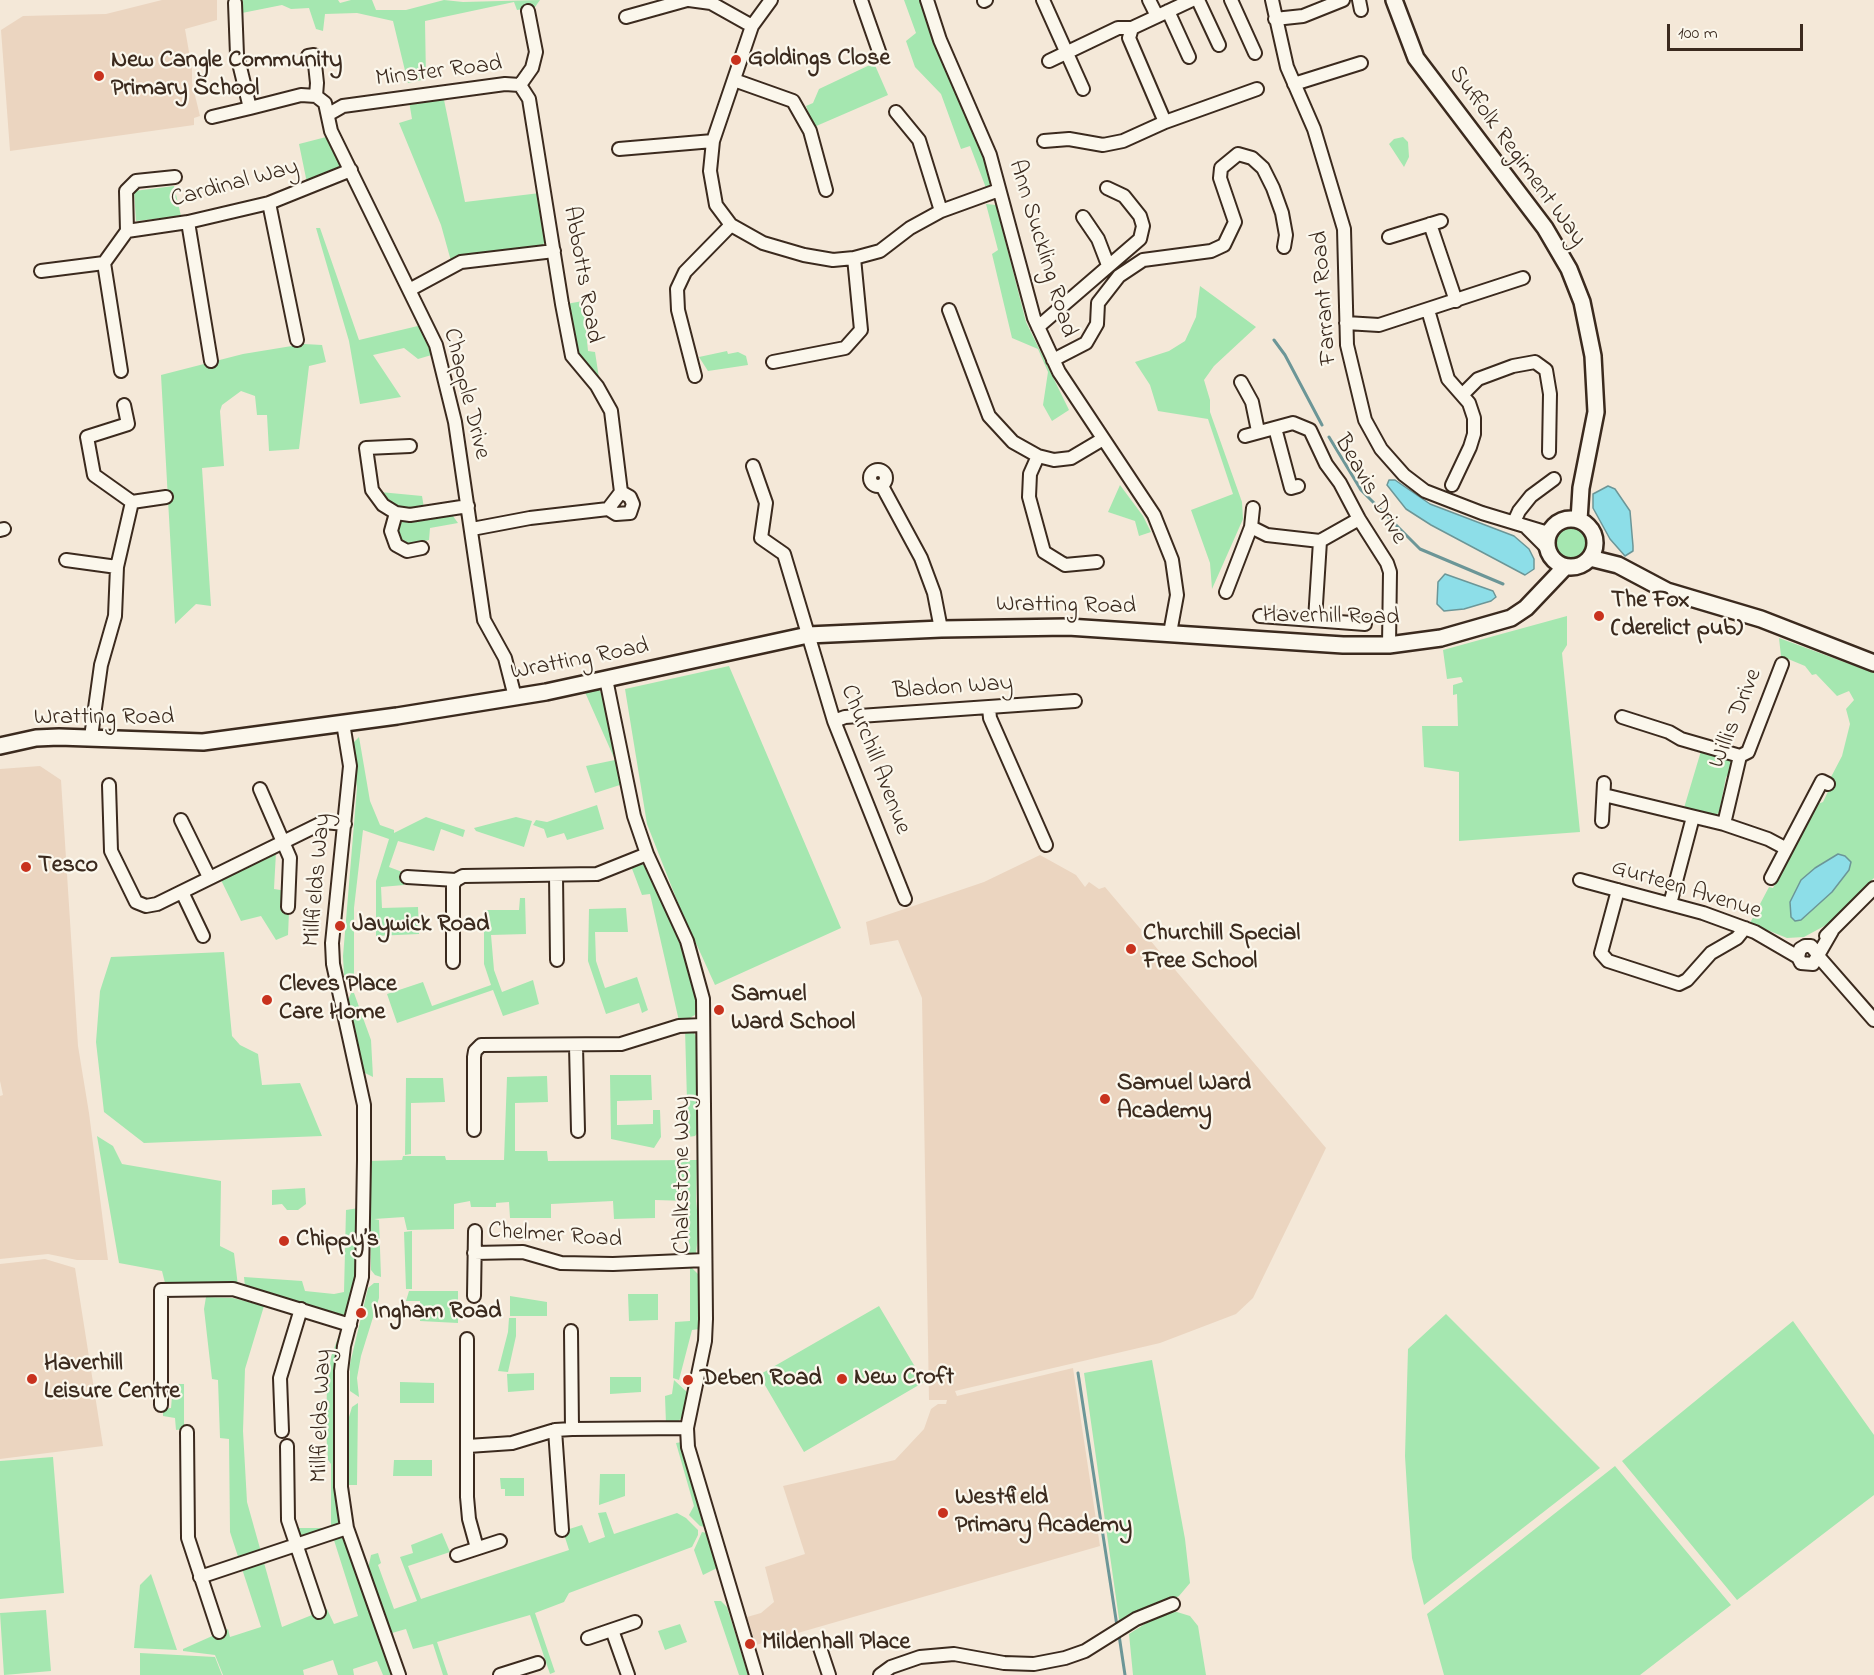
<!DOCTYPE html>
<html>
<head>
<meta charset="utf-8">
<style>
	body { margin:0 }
	#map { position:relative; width:1874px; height:1675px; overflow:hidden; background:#f4e8d8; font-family:"Indie Flower",sans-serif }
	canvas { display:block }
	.scale { position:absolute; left:1667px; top:24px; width:136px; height:27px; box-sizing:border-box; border:3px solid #3b2a1e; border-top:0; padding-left:8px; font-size:18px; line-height:21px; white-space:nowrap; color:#3b2a1e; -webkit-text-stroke:4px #fbf7ec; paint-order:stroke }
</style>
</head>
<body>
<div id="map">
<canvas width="1874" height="1675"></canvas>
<div class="scale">100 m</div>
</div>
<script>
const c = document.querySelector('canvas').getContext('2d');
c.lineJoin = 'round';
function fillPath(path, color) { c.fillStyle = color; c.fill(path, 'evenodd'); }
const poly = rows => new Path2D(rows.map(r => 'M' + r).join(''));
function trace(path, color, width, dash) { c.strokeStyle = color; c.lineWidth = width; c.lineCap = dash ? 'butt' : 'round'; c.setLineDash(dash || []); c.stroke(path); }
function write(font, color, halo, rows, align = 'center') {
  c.font = font + ' "Indie Flower",sans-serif'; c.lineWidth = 4.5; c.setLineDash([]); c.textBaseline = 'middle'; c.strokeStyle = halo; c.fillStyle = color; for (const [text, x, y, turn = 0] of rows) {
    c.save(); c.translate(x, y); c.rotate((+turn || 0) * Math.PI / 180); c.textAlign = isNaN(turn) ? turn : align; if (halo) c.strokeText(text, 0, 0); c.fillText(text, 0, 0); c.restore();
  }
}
const built = poly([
	[162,0,217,0,217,20,185,29,192,69,192,83,200,116,194,118,194,125,10,151,1,30,23,16,106,14],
	[40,766,61,780,78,1046,89,1113,108,1260,77,1260,48,1254,0,1259,0,1096,3,1095,0,1081,0,769],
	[1040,855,1076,875,1085,887,1089,882,1099,889,1105,887,1326,1148,1253,1298,1236,1314,1160,1343,955,1391,957,1396,1073,1368,1100,1546,756,1645,747,1617,761,1613,774,1602,765,1567,805,1554,783,1486,895,1460,924,1429,931,1409,938,1404,946,1404,947,1400,929,1400,922,998,898,940,870,945,866,922,984,882],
	[45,1259,75,1268,103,1446,0,1459,0,1264]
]);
const green = poly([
	[240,0,338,0,340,3,351,0,372,0,376,10,406,10,444,0,463,2,540,0,535,7,517,10,514,2,425,21,426,79,408,83,393,21,357,13,325,14,323,31,316,29,309,8,291,9,282,5,242,13],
	[904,0,921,0,934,43,983,155,991,177,990,185,986,188,970,146,961,149,941,94,915,67,906,41,916,33],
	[874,63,888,95,814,127,806,106,813,103,819,89],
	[443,95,465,202,540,193,546,238,543,245,534,249,451,261,441,225,399,123,412,119,409,101],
	[330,136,345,168,307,183,299,144],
	[1403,137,1408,142,1409,157,1404,167,1389,144,1394,139],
	[174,186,181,216,136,221,134,191],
	[986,204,996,205,1026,322,1069,410,1052,421,1043,405,1048,372,1038,349,1012,338,992,254,998,250],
	[316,228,320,228,359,340,422,325,435,354,418,359,404,348,373,355,401,397,360,404,349,341],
	[1200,286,1256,327,1214,366,1204,380,1210,400,1210,412,1242,502,1243,519,1212,589,1210,563,1191,510,1233,494,1208,419,1158,411,1150,385,1135,362,1169,351,1185,341,1196,317],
	[583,301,588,351,595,352,599,378,580,355,574,343,566,304],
	[304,344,322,345,326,362,309,366,299,449,269,451,267,415,257,415,255,396,241,391,222,405,220,411,224,466,202,468,211,606,196,604,175,624,161,375,243,354],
	[727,351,728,354,738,352,746,356,748,365,708,371,699,357],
	[1120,485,1143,516,1151,532,1139,536,1135,521,1108,512],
	[380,492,422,496,424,508,403,508,395,506],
	[450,512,458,523,430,528,429,540,410,544,398,537,397,527,406,518],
	'1555 542a16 16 0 1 1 32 0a16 16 0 1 1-32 0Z',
	[1567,616,1567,645,1562,653,1580,832,1459,841,1459,772,1424,767,1422,726,1458,726,1457,694,1453,695,1453,685,1463,682,1461,677,1447,679,1443,650],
	[1779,638,1874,673,1874,878,1828,924,1804,937,1787,938,1750,923,1769,887,1773,888,1815,805,1823,802,1833,781,1830,779,1842,756,1850,724,1846,709,1854,700,1849,691,1837,696,1816,674,1812,675,1805,666,1781,656],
	[729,666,841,928,715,985,680,908,647,824,625,689],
	[598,689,606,699,623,784,595,793,586,766,615,760,584,690],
	[359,737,370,801,380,825,394,830,394,833,426,817,465,830,463,837,441,829,434,851,398,841,389,867,405,873,404,885,381,887,382,908,418,907,419,934,376,936,376,881,389,839,363,830,354,908,354,981,350,982,344,976,343,956,357,788,352,744],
	[1701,751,1729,759,1732,763,1729,774,1726,777,1719,813,1715,815,1684,808],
	[597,805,604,829,567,840,564,833,547,838,544,829,533,825,536,820,547,822],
	[516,817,532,821,524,847,476,831,474,828],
	[276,852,274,889,287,891,289,912,288,935,276,940,261,916,241,921,221,880],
	[640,863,650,869,690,962,697,1007,695,1015,686,1020,679,1021,650,894,642,895,631,866],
	[520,898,525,898,526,934,491,935,494,970,502,992,533,980,539,1004,503,1016,493,990,397,1023,387,994,423,982,432,1006,491,985,484,964,484,910,519,910],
	[626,908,628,932,595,932,596,961,605,988,637,977,648,1010,642,1013,639,1003,606,1014,588,961,589,909],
	[224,952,232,1036,240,1045,258,1054,262,1085,300,1083,322,1136,144,1143,104,1112,96,1042,100,991,111,957],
	[351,993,354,993,371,1040,373,1077,363,1072,347,1003],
	[685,1029,693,1031,698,1041,699,1131,695,1136,688,1137],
	[610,1075,651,1075,652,1100,617,1101,617,1125,653,1124,653,1110,660,1110,661,1137,654,1148,611,1139],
	[547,1076,548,1102,515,1103,515,1151,547,1151,548,1161,697,1160,696,1201,699,1228,696,1253,689,1258,688,1201,655,1200,655,1218,614,1219,613,1201,551,1204,551,1218,510,1218,509,1202,496,1203,496,1207,471,1207,470,1201,454,1204,454,1229,407,1230,404,1217,374,1219,379,1220,381,1277,375,1275,371,1270,369,1161,402,1160,403,1156,445,1156,446,1160,504,1160,507,1077],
	[406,1078,443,1078,445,1102,411,1103,411,1154,405,1155],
	[97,1136,113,1146,122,1164,221,1181,220,1246,234,1253,238,1286,166,1287,162,1271,119,1263],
	[305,1188,306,1204,298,1210,287,1210,282,1204,272,1205,272,1190],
	[359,1208,359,1275,350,1311,345,1316,337,1316,245,1287,244,1277,302,1281,305,1291,334,1294,344,1292,346,1210],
	[412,1231,412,1289,406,1289,404,1232],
	[690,1266,699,1275,700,1329,692,1330,679,1380,673,1378,675,1322,690,1321],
	[374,1283,379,1283,379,1298,361,1356,357,1378,359,1397,350,1391,350,1364,368,1288],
	[409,1291,458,1291,458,1323,420,1321,420,1301,406,1301],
	[628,1294,658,1294,658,1320,629,1321],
	[510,1296,547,1302,547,1316,510,1316],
	[206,1297,233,1298,264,1306,245,1369,243,1431,247,1502,282,1627,327,1609,334,1624,358,1616,333,1537,342,1537,348,1541,393,1675,383,1675,377,1661,353,1669,354,1675,338,1675,333,1660,303,1670,304,1675,223,1675,215,1655,183,1651,183,1649,228,1629,230,1637,261,1627,230,1532,229,1439,220,1438,218,1380,212,1379,204,1309],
	[879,1306,924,1382,804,1452,759,1375],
	[1446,1314,1600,1468,1424,1605,1412,1558,1408,1505,1405,1456,1408,1349],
	[509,1318,516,1318,516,1336,508,1372,498,1371,508,1332],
	[1793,1321,1874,1435,1874,1495,1737,1600,1622,1461],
	[339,1335,341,1521,335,1530,299,1538,295,1528,331,1528,331,1464,328,1460,326,1430,327,1387,331,1357],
	[1152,1360,1185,1539,1190,1583,1179,1596,1120,1626,1084,1373],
	[534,1373,534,1390,508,1392,507,1374],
	[610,1377,641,1377,641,1392,610,1394],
	[674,1380,688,1393,683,1416,675,1425,666,1424,665,1396,672,1394],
	[400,1382,434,1383,434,1403,400,1403],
	[173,1384,184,1384,184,1429,176,1430,175,1418,163,1416,163,1409,171,1408],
	[358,1403,357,1485,349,1485,349,1417,352,1407],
	[682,1442,705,1527,700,1526,689,1515,694,1506,676,1443],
	[53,1457,64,1593,0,1599,0,1461],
	[394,1460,432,1460,432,1476,393,1476],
	[1615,1466,1731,1605,1640,1675,1444,1675,1427,1614],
	[600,1474,625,1474,625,1496,599,1505],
	[500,1478,524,1478,524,1496,505,1496,505,1489,501,1489],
	[606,1512,614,1534,677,1513,686,1518,698,1530,698,1535,692,1547,569,1593,564,1602,535,1613,555,1672,550,1674,530,1615,437,1642,448,1675,443,1675,433,1644,413,1649,406,1629,392,1633,368,1569,371,1555,378,1553,381,1563,378,1565,394,1609,417,1601,400,1557,413,1553,411,1545,442,1533,450,1552,408,1566,421,1599,569,1550,563,1531,582,1525,589,1543,605,1537,598,1513],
	[702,1532,707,1533,719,1567,703,1575,694,1550],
	[151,1574,177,1650,134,1648,140,1585],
	[714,1601,721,1601,727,1607,748,1675,739,1675],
	[46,1610,51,1671,4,1675,0,1613],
	[1177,1612,1190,1616,1198,1626,1206,1675,1133,1675,1129,1634,1162,1613],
	[680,1624,687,1642,665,1650,658,1631],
	[140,1653,215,1657,222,1675,140,1675]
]);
const water = poly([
	[1389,480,1395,480,1430,504,1514,536,1529,549,1534,559,1534,569,1525,575,1431,525,1406,509,1387,485,1389,480],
	[1608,486,1615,489,1630,511,1633,546,1633,551,1625,556,1610,539,1593,508,1593,494,1608,486],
	[1445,574,1493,591,1496,597,1491,601,1464,609,1444,611,1437,604,1438,582,1445,574],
	[1838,854,1845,856,1851,862,1849,870,1832,892,1801,920,1795,921,1791,917,1790,902,1801,880,1815,868,1838,854]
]);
const stream = poly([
	[1274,340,1285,355,1322,425],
	[1329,437,1361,490,1420,549,1503,584],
	[1078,1373,1117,1626],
	[1119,1635,1125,1675]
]);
const minor = poly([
	[689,0,711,3,752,26],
	[771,0,752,26,713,141,710,171,716,205,731,225,763,243,804,255,833,260,854,258,880,251,910,228,941,211,999,190],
	[861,0,881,57],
	[927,0,940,40,990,155,1034,318,1059,372,1154,515,1172,560,1177,595,1170,633],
	[1043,0,1083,89],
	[1149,0,1157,16],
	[1198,0,1219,45],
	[1231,0,1255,53],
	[1272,0,1287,67,1314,129,1344,229,1347,345,1365,420,1381,449,1404,475,1425,491,1482,513,1548,533],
	[1359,0,1361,10],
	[984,1,986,0],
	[235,3,237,55,250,108,301,95,316,96],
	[1168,11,1189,57],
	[626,17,687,0],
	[1275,19,1303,16,1343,0],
	[1132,28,1129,38,1165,122],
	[308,56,314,55,317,83,316,96,325,103,331,131,436,345,455,422,484,620,505,658,515,697],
	[1049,61,1118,28,1132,28,1192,0],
	[734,80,793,101,810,131,826,190],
	[1294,84,1361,63],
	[896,112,919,140,941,211],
	[329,114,343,106,505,84,520,85],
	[212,117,250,108],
	[1044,141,1069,139,1103,145,1123,141,1165,122,1257,89],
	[619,149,713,141],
	[269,203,297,340],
	[1083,217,1098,239,1108,265],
	[188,222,211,361],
	[1430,224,1456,301],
	[127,231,188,222,269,203,351,170],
	[1389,237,1441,221],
	[104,263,121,371],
	[41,271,104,263,127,231,126,191,136,181,175,177],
	[411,289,461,262,554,251],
	[949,310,989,416,1013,442,1038,456,1054,460,1071,458,1103,439],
	[1428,310,1448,379,1469,403,1474,418,1474,434,1470,447,1452,485],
	[1346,323,1379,325,1523,278],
	[1038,327,1140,239,1143,226,1140,216,1124,196,1107,188],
	[1053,360,1086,343,1097,324,1098,303,1119,276,1143,260,1211,251,1224,245,1235,222,1220,178,1221,168,1238,154,1252,158,1263,168,1273,188,1282,213,1286,235,1284,247],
	[773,362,845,348,861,330,854,258],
	[695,376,678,310,677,289,685,272,731,225],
	[1241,382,1252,402,1258,431],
	[1463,394,1478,379,1513,366,1535,362,1546,370,1550,394,1549,452],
	[124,405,128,424,87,437,94,475,132,502],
	[1275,428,1291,488,1298,486],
	[1245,436,1293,423,1310,430,1326,464,1340,483,1359,519,1387,563,1390,572,1389,645],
	[410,446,366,448,372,490,383,505,396,513,391,531,396,545,407,551,422,548],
	[1038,456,1030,474,1029,497,1044,552,1065,565,1097,562],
	[753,466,766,503,761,538,784,554,834,721,905,899],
	'870 478a8 8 0 1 1 16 0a8 8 0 1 1-16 0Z',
	[882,486,921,558,934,593,941,629],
	[608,509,616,514,630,513,633,504,630,497,621,492],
	[396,513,410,515,468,506],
	[1514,522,1519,511,1531,496,1554,479],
	[1251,527,1267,535,1320,541,1359,519],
	[1527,528,1547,548],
	[472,529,530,518,608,509,621,492,611,411,597,386,572,356,562,304,529,99,520,85,532,68,536,52,528,11],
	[0,530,4,529],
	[66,560,117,567],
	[1226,592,1251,527,1253,508],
	[1260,616,1365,624],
	[1315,620,1320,541],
	[606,679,634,816,647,854,687,941,703,999,706,1319,705,1341,687,1428,688,1447,756,1675],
	[989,708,990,718,1046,845],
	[1622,717,1669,732,1681,739,1740,756],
	[834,721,845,717,1075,701],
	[343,723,350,766,332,943,333,964,364,1105,364,1160,362,1277,344,1346,341,1371,341,1487,347,1528,399,1675],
	[91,737,101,665,115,616,117,567,132,502,166,497],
	[109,785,111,851,136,902,146,906,157,904,324,822,345,824],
	[260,789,290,858,288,907],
	[1604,795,1724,824,1768,839,1785,848],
	[181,820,209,877],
	[1602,821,1604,783],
	[1724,824,1740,756,1748,752,1782,664],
	[556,875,557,960],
	[407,877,456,880,463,876,597,874,647,854],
	[1771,878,1822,781,1828,784],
	[1580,880,1703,913,1755,932,1798,957],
	[1618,890,1601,953,1608,961,1679,984,1687,980,1711,953,1737,938,1745,928],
	[182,892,203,936],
	[1670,904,1693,817],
	[1826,936,1874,888],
	[1817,953,1811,946,1805,946,1800,949,1798,957,1801,963,1813,964,1832,931],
	[1818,956,1874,1020],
	[453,962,453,885,456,880],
	[576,1046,578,1131],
	[474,1130,474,1057,475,1051,481,1045,621,1044,679,1026,703,1025],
	[474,1253,523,1252,561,1263,613,1264,705,1260],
	[474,1296,475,1231],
	[571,1331,572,1429],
	[467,1339,467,1497,469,1519,477,1548],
	[161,1405,161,1290,233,1289,350,1325],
	[555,1430,562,1530],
	[282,1431,280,1378,301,1309],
	[187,1432,188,1538,219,1632],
	[287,1446,288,1520,319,1612],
	[468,1446,512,1443,555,1430,572,1429,687,1428],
	[457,1555,500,1541],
	[200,1577,347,1528],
	[612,1630,628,1675],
	[588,1638,635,1622],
	[819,1645,829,1675],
	[500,1675,538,1663],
	[880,1675,891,1667,920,1657,954,1654,1004,1663,1034,1664,1065,1658,1085,1651,1136,1619,1173,1604]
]);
const major = poly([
	[1394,0,1416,58,1545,228,1569,269,1582,302,1593,356,1596,412,1581,488,1579,520],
	'1547 543a24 24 0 1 1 48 0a24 24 0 1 1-48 0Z',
	[1590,558,1618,565,1667,591,1761,619,1874,663],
	[0,746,36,738,59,737,203,742,397,716,546,692,808,635,941,629,1068,627,1343,645,1389,645,1441,638,1511,618,1526,608,1565,567]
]);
const markers = [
	[736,60,6,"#c8321e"],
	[99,76,6,"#c8321e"],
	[1599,616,6,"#c8321e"],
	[26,867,6,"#c8321e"],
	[340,926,6,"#c8321e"],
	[1131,949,6,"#c8321e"],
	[267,1000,6,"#c8321e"],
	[719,1010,6,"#c8321e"],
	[1105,1099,6,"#c8321e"],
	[284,1241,6,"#c8321e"],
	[361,1313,6,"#c8321e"],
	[32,1379,6,"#c8321e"],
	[842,1379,6,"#c8321e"],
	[688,1380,6,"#c8321e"],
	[943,1513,6,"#c8321e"],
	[750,1644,6,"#c8321e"]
];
const poiNames = [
	["Goldings Close",748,60],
	["New Cangle Community",111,62],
	["Primary School",111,90],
	["The Fox",1611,602],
	["(derelict pub)",1611,630],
	["Tesco",38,867],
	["Jaywick Road",352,926],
	["Churchill Special",1143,935],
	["Free School",1143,963],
	["Cleves Place",279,986],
	["Care Home",279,1014],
	["Samuel",731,996],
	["Ward School",731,1024],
	["Samuel Ward",1117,1085],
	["Academy",1117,1113],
	["Chippy’s",296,1241],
	["Ingham Road",373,1313],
	["Haverhill",44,1365],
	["Leisure Centre",44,1393],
	["New Croft",854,1379],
	["Deben Road",700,1380],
	["Westfield",955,1499],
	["Primary Academy",955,1527],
	["Mildenhall Place",762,1644]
];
const streetNames = [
	["Minster Road",439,73,-7],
	["Suffolk Regiment Way",1516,157,54],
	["Cardinal Way",235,185,-15],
	["Ann Suckling Road",1041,249,73],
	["Abbotts Road",581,275,80],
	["Farrant Road",1326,298,-94],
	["Chapple Drive",465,394,76],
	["Beavis Drive",1369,490,60],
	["Wratting Road",1066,607,1],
	["Haverhill Road",1331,618,1],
	["Wratting Road",580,661,-11],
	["Bladon Way",953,689,-4],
	["Wratting Road",104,719],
	["Willis Drive",1737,719,-68],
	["Churchill Avenue",874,760,69],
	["Millfields Way",319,880,-85],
	["Gurteen Avenue",1686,891,17],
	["Chalkstone Way",684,1175,-90],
	["Chelmer Road",555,1237,4],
	["Millfields Way",323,1416,-88]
];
fillPath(built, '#ebd5c0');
fillPath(green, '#a5e7b0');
fillPath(water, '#8ddee8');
trace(water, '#6c9697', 1.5);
trace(stream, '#6c9697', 3);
trace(minor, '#3b2a1e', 16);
trace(major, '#3b2a1e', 20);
trace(minor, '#fbf7ec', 12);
trace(major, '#fbf7ec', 15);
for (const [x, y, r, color] of markers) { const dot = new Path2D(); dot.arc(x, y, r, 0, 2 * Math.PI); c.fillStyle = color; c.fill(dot); trace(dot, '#fbf7ec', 2); }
write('bold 24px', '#3b2a1e', '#fbf7ec', poiNames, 'left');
write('24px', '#3b2a1e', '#fbf7ec', streetNames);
</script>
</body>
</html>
